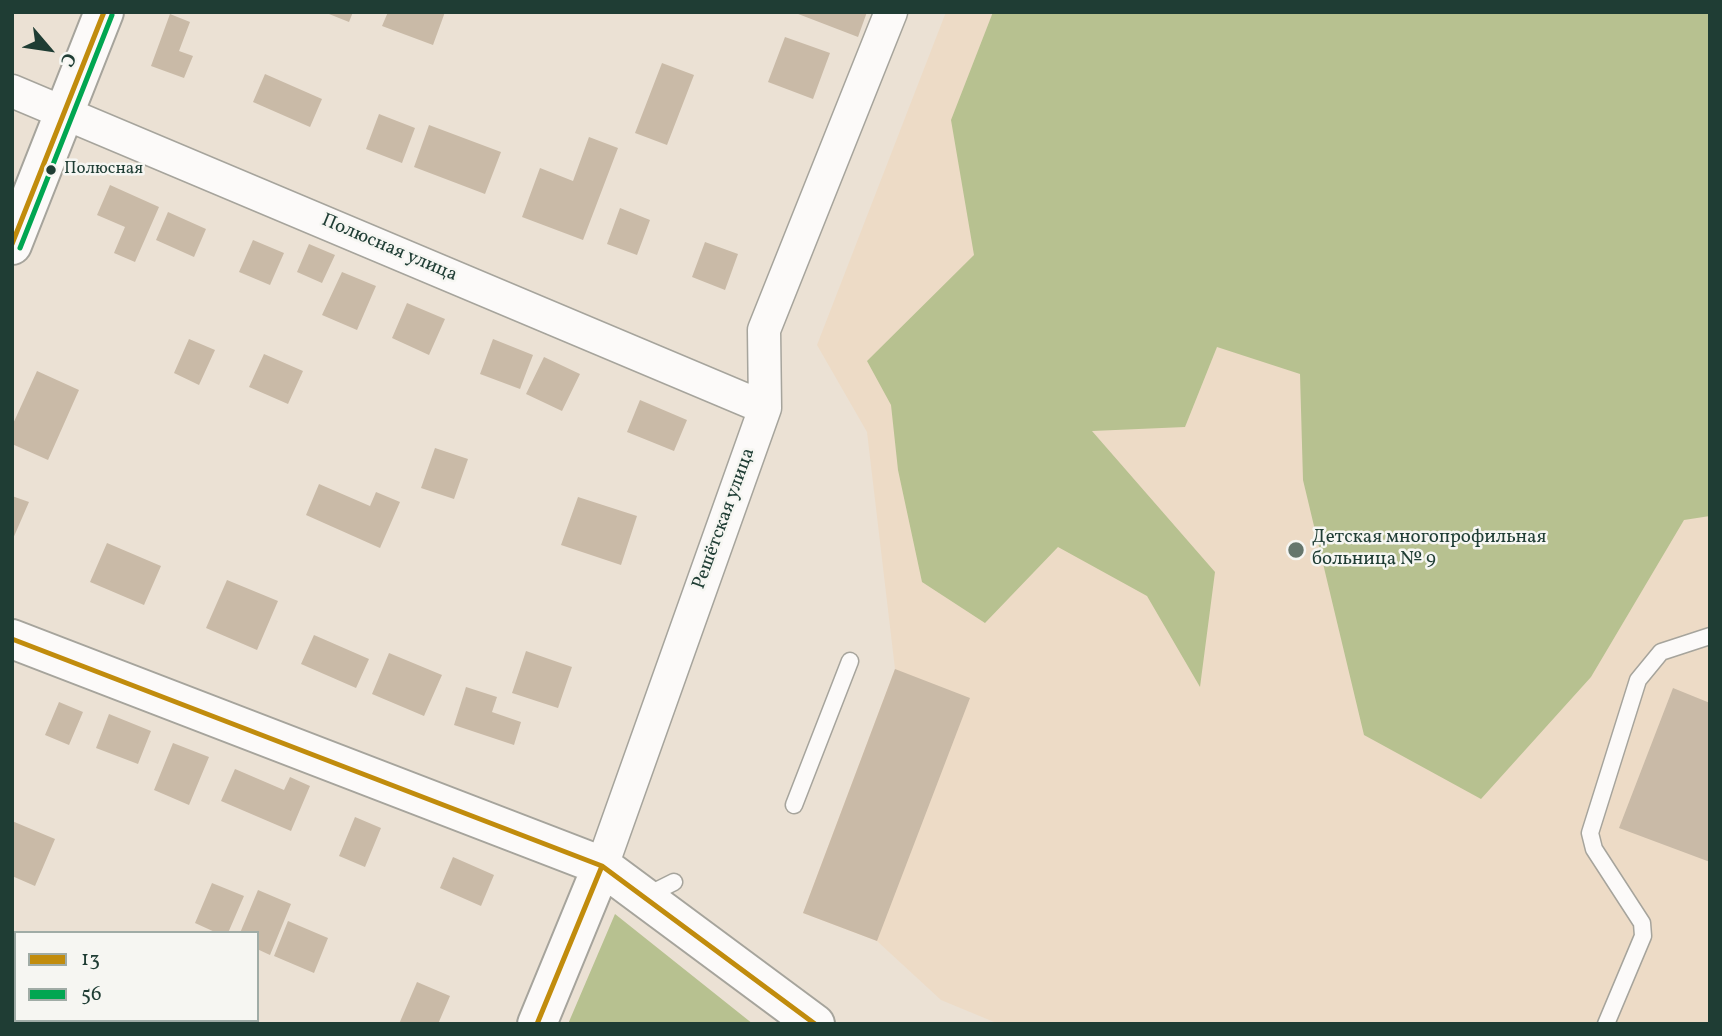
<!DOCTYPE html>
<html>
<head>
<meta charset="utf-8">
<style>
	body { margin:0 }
	#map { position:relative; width:1722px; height:1036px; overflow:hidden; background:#ebe1d4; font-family:Vollkorn,serif }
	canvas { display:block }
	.frame { position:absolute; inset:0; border:14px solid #1f3d34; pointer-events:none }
	.legend { position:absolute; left:14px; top:931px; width:245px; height:91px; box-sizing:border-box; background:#f6f6f2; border:2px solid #a0aca6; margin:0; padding:9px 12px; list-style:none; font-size:21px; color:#1f3d34 }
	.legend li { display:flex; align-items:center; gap:14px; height:35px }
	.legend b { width:35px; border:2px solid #a0aca6 }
	.north { position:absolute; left:14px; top:14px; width:70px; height:70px; -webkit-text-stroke:5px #f6f6f2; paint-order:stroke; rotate:119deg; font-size:19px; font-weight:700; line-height:28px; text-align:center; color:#1f3d34 }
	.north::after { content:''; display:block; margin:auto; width:24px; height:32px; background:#1f3d34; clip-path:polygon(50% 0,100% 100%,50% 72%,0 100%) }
</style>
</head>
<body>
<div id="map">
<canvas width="1722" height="1036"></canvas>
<div class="frame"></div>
<ul class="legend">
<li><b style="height:9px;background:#c18c0d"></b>13</li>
<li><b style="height:9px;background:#00a651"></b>56</li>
</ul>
<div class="north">С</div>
</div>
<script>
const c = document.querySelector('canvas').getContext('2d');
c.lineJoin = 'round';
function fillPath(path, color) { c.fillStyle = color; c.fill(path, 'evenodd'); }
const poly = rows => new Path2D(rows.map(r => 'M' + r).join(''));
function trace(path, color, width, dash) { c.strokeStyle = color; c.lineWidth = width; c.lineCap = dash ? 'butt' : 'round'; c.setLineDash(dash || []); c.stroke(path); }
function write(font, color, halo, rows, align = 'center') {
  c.font = font + ' Vollkorn,serif'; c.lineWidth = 5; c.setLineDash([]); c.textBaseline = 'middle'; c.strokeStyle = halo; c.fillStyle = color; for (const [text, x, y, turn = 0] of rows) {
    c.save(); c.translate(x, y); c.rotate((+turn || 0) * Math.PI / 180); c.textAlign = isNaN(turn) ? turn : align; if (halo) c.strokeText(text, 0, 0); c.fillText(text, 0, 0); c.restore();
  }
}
const built = poly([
	[946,12,1710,12,1710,1024,999,1024,941,1000,877,941,803,913,895,669,867,432,817,345]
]);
const forest = poly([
	[993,12,1710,12,1710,516,1684,520,1591,677,1481,799,1364,735,1303,480,1300,374,1217,347,1185,427,1092,431,1215,572,1200,687,1147,596,1058,547,985,623,922,582,898,470,891,405,867,361,974,255,951,120],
	[615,914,753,1024,568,1024]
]);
const building = poly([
	[324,12,353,12,349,22],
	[388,12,445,12,433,45,382,26],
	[793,12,867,12,858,37],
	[170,14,190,22,179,51,193,56,184,78,151,66],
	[785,37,830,53,813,99,768,82],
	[662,63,694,75,667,145,635,133],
	[265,74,322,99,310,127,253,102],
	[379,114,415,128,402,163,366,149],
	[429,125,501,152,485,194,414,167],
	[589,137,618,148,583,240,522,217,540,168,573,181],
	[110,185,159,207,135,262,114,253,125,227,97,215],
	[620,208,650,220,637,255,607,244],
	[168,212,206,229,194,257,156,240],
	[253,240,284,253,270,285,239,272],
	[705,242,738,254,725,290,692,277],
	[309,244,335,255,322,283,297,272],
	[342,272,376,286,357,330,322,315],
	[407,303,445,319,429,355,392,338],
	[189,339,215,350,199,385,174,373],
	[493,339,533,355,520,389,480,374],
	[264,354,303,371,288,404,249,387],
	[544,357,580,374,562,411,526,394],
	[37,371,79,390,48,460,12,444,12,426],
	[640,400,687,420,674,451,627,432],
	[435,448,468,459,454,499,421,488],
	[319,484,370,506,376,492,400,502,380,548,306,515],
	[12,496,29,502,12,541],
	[578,497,637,516,621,565,561,545],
	[107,543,161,566,144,605,90,582],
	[227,580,278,601,257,650,206,628],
	[314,635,369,659,356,688,301,664],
	[526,651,572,667,558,708,512,693],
	[389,653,442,675,424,716,372,694],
	[895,669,970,698,877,941,803,913],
	[466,687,497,697,492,712,521,722,514,745,454,725],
	[1673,688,1710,703,1710,862,1619,828],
	[59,702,83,712,69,745,45,735],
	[109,714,151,731,138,764,96,748],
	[173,743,209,757,189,805,154,790],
	[235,769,284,790,290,777,310,786,291,831,221,801],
	[355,817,381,828,365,867,339,856],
	[12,821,55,839,35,886,12,876],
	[453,857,494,875,481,906,440,888],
	[212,883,244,896,228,933,217,933,195,923],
	[258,890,291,904,270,955,257,949,257,933,240,933],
	[288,921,328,938,314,973,274,956],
	[417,982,450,996,438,1024,399,1024],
	[151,1020,203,1020,201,1024,149,1024]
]);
const lane = poly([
	[794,805,850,661],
	[646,896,674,882],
	[1606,1024,1643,936,1642,923,1594,849,1590,833,1638,680,1661,652,1710,636]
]);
const street = poly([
	[12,91,765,408],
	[602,866,765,408,764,330,891,12]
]);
const secondary = poly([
	[12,245,104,12],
	[12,639,602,866,815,1024],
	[537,1024,602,866]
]);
const bus1 = poly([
	[12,244,104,12],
	[12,639,602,866,815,1024],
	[537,1024,602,866]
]);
const bus2 = poly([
	[20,248,112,15]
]);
const markers = [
	[51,170,6,"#1f3d34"],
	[1296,550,9,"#66766c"]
];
const busNames = [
	["Полюсная",64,170]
];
const streetNames = [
	["Полюсная улица",389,249,23],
	["Решётская улица",725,519,-70]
];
const poiNames = [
	["Детская многопрофильная",1312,539],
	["больница № 9",1312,561]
];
fillPath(built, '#eddbc6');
fillPath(forest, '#b7c190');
fillPath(building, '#c9baa7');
trace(lane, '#a6a49c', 19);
trace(street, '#a6a49c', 35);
trace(secondary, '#a6a49c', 42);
trace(lane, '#fcfaf9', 16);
trace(street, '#fcfaf9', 32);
trace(secondary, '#fcfaf9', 38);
trace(bus1, '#c18c0d', 5);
trace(bus2, '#00a651', 5);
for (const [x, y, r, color] of markers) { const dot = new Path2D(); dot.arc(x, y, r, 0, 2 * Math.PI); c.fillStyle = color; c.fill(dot); trace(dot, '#f6f6f2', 2.5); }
write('17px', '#1f3d34', '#f6f6f2', busNames, 'left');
write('19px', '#1f3d34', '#f6f6f2', streetNames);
write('19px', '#1f3d34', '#f6f6f2', poiNames, 'left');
</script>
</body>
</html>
